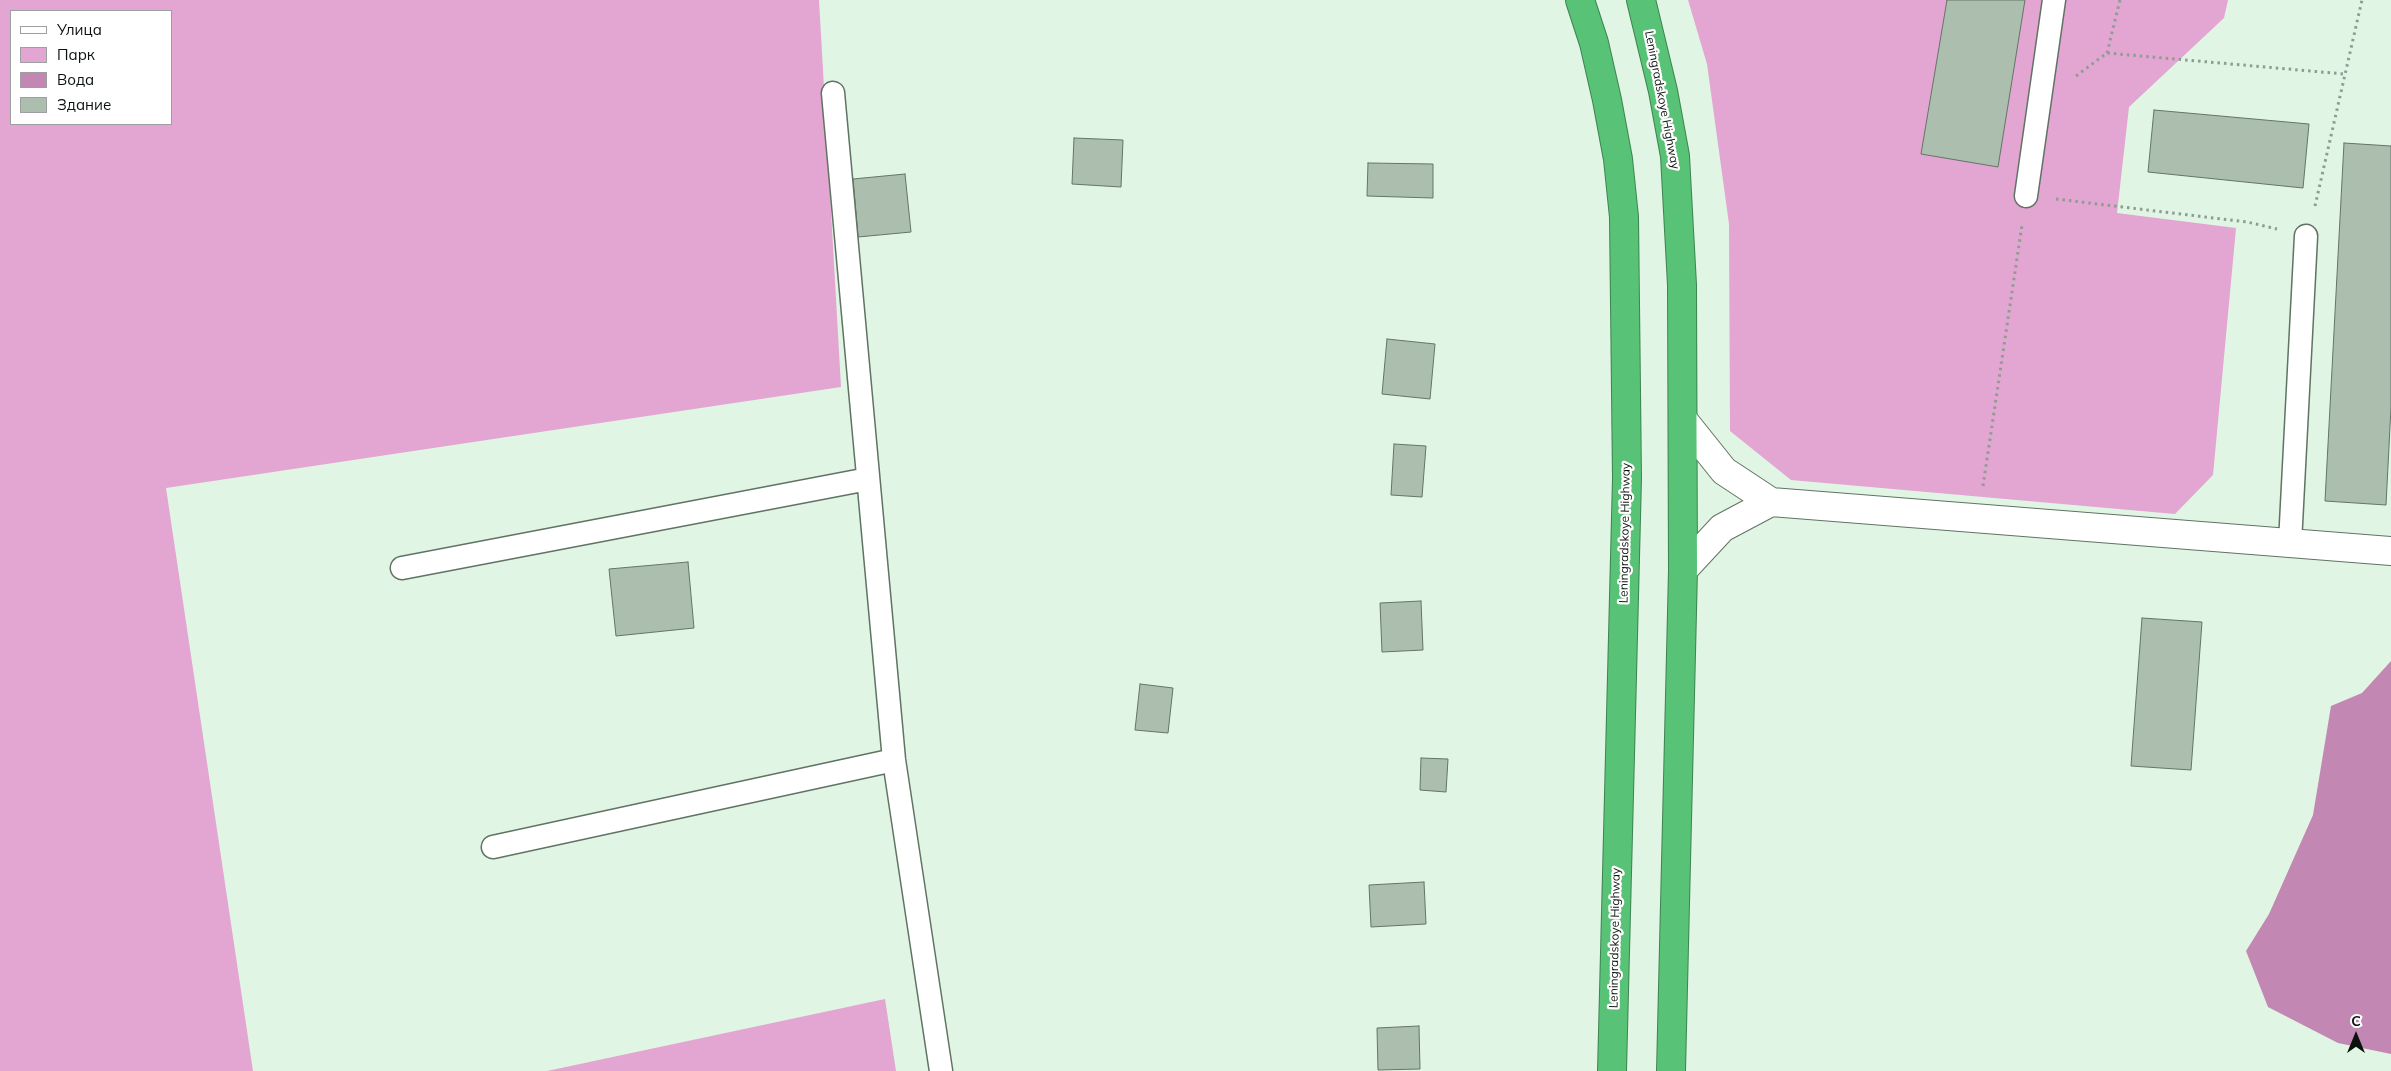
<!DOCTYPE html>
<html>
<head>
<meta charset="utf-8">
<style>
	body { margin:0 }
	#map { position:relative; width:2391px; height:1071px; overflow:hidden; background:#e0f5e4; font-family:Mulish,sans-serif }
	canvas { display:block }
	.legend { position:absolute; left:10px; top:10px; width:162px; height:115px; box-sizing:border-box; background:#fff; border:1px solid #9da09e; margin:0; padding:6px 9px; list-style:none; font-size:15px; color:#0b120c }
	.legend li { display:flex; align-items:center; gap:10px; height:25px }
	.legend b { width:25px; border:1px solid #9da09e }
	.north { position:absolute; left:2331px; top:1011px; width:50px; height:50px; -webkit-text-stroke:4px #fff; paint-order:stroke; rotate:0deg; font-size:14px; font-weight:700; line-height:20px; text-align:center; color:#0b120c }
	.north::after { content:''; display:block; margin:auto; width:18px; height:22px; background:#0b120c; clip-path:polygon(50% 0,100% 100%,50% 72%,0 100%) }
</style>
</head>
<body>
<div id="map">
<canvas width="2391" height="1071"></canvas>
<ul class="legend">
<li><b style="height:6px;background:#fff"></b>Улица</li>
<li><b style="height:14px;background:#e3a5d2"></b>Парк</li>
<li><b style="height:14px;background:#c387b3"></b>Вода</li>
<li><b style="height:14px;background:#acbfaf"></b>Здание</li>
</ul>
<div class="north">С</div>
</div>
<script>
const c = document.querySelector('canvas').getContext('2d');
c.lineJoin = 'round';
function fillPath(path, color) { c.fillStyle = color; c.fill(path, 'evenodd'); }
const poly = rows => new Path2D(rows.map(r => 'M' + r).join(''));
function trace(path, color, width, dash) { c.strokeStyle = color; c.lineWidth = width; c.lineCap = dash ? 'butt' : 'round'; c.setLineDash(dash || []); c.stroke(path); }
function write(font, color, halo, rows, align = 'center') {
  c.font = font + ' Mulish,sans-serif'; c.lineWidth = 4.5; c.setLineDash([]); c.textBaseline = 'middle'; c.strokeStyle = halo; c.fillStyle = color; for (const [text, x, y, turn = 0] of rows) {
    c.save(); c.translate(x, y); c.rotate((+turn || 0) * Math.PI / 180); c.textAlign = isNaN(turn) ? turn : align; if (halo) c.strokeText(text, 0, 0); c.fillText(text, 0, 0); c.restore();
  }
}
const green = poly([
	[0,0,819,0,841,387,166,488,253,1071,0,1071],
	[11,11,171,11,171,124,11,124],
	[1688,0,2228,0,2224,18,2129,107,2117,213,2236,228,2213,475,2175,514,1791,480,1730,431,1729,224,1707,64],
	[885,999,896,1071,547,1071]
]);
const water = poly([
	[2391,661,2391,1054,2338,1043,2268,1007,2246,951,2269,914,2313,815,2331,706,2362,693]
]);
const building = poly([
	[1947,0,2025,0,1998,167,1921,154,1947,0],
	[2154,110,2309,124,2303,188,2148,172,2154,110],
	[1074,138,1123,140,1121,187,1072,184,1074,138],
	[2344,143,2391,146,2391,407,2386,505,2325,501,2344,143],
	[1368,163,1433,164,1433,198,1367,196,1368,163],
	[905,174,911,232,858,237,853,179,905,174],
	[1387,339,1435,344,1430,399,1382,394,1387,339],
	[1394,444,1426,446,1422,497,1391,495,1394,444],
	[688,562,694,628,616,636,609,569,688,562],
	[1421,601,1423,650,1382,652,1380,603,1421,601],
	[2142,618,2202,622,2191,770,2131,766,2142,618],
	[1140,684,1173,688,1168,733,1135,730,1140,684],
	[1421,758,1448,759,1446,792,1420,790,1421,758],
	[1424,882,1426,924,1371,927,1369,885,1424,882],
	[1419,1026,1420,1069,1378,1070,1377,1028,1419,1026]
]);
const path = poly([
	[2107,53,2120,0],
	[2076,76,2107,53,2344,74],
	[2056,199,2247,222,2277,229],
	[2315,206,2362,0],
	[1983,486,2022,225]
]);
const lane = poly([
	[833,93,894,760,941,1071],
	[2026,196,2054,0],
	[2290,543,2306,236],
	[402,568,868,479],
	[493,847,894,760]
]);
const street = poly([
	[1684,421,1724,471,1771,502,2391,551],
	[1683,570,1722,528,1771,502]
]);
const highway = poly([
	[1580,0,1594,43,1607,100,1618,159,1624,217,1627,478,1612,1071],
	[1641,0,1663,91,1675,156,1682,285,1683,570,1671,1071]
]);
const streetNames = [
	["Leningradskoye Highway",1662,100,79],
	["Leningradskoye Highway",1625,533,-89],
	["Leningradskoye Highway",1615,938,-89]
];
fillPath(green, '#e3a5d2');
fillPath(water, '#c387b3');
fillPath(building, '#acbfaf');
trace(building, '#637566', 1);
trace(lane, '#617364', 25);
trace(street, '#617364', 30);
trace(highway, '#3d8451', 30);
trace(path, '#8e9d91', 3, [2.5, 4]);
trace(lane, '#fff', 22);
trace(street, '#fff', 28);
trace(highway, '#58c276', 28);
write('12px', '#0b120c', '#fff', streetNames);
</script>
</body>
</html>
